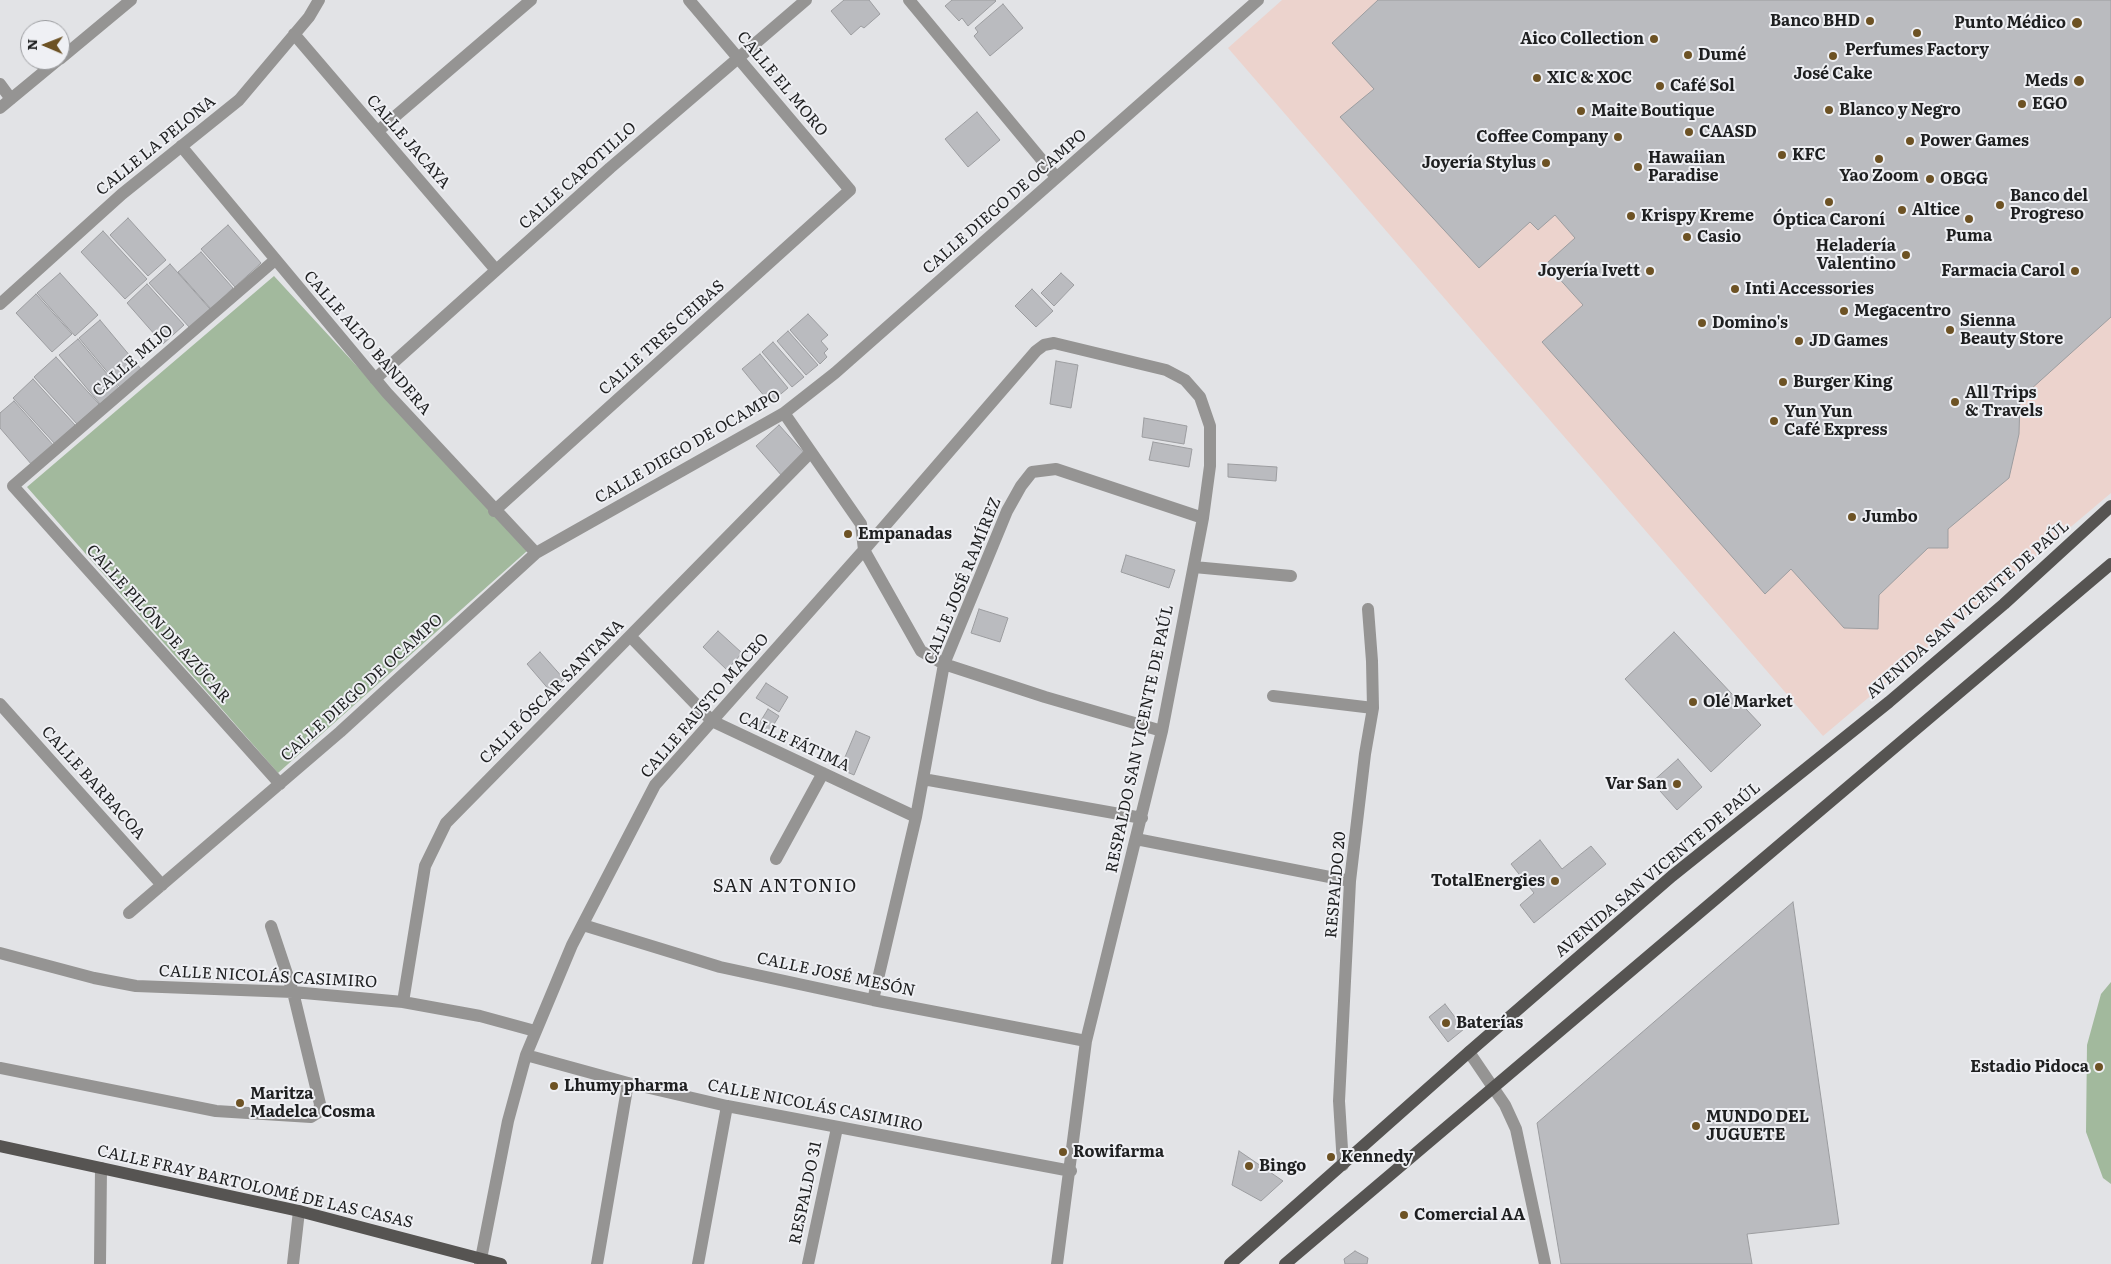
<!DOCTYPE html>
<html>
<head>
<meta charset="utf-8">
<style>
	body { margin:0 }
	#map { position:relative; width:2111px; height:1264px; overflow:hidden; background:#e2e3e6; font-family:Literata,serif }
	canvas { display:block }
	.north { position:absolute; left:20px; top:20px; width:50px; height:50px; box-sizing:border-box; background:#eff0f4; border:1px solid #9b9c9f; border-radius:50%; rotate:271deg; font-size:14px; font-weight:700; line-height:20px; text-align:center; color:#1e1f20 }
	.north::after { content:''; display:block; margin:auto; width:18px; height:22px; background:#6d5224; clip-path:polygon(50% 0,100% 100%,50% 72%,0 100%) }
</style>
</head>
<body>
<div id="map">
<canvas width="2111" height="1264"></canvas>
<div class="north">N</div>
</div>
<script>
const c = document.querySelector('canvas').getContext('2d');
c.lineJoin = 'round';
function fillPath(path, color) { c.fillStyle = color; c.fill(path, 'evenodd'); }
const poly = rows => new Path2D(rows.map(r => 'M' + r).join(''));
function trace(path, color, width, dash) { c.strokeStyle = color; c.lineWidth = width; c.lineCap = dash ? 'butt' : 'round'; c.setLineDash(dash || []); c.stroke(path); }
function write(font, color, halo, rows, align = 'center') {
  c.font = font + ' Literata,serif'; c.lineWidth = 4; c.setLineDash([]); c.textBaseline = 'middle'; c.strokeStyle = halo; c.fillStyle = color; for (const [text, x, y, turn = 0] of rows) {
    c.save(); c.translate(x, y); c.rotate((+turn || 0) * Math.PI / 180); c.textAlign = isNaN(turn) ? turn : align; if (halo) c.strokeText(text, 0, 0); c.fillText(text, 0, 0); c.restore();
  }
}
const commercial = poly([
	[1282,0,2111,0,2111,493,1823,736,1228,48]
]);
const green = poly([
	[274,276,527,551,278,773,27,487],
	[2111,982,2111,1184,2103,1178,2086,1132,2087,1045,2101,994]
]);
const building = poly([
	[844,0,869,0,880,14,864,28,861,26,851,35,831,11,844,0],
	[952,0,995,0,996,1,968,26,962,18,959,21,945,6,952,0],
	[1378,0,2111,0,2111,317,2020,399,2019,434,2009,478,1948,529,1948,548,1928,548,1879,595,1878,629,1844,628,1791,569,1765,594,1542,342,1583,305,1546,264,1575,238,1555,215,1538,230,1530,222,1479,268,1340,117,1374,89,1332,43,1378,0],
	[1003,4,1023,28,990,56,974,36,978,32,975,28,1003,4],
	[977,112,1000,140,968,167,945,139,977,112],
	[128,218,166,260,148,276,110,235,128,218],
	[228,225,261,263,235,287,201,249,228,225],
	[103,231,147,279,125,299,81,252,103,231],
	[201,252,233,288,211,309,178,272,201,252],
	[170,264,210,309,190,328,149,283,170,264],
	[60,273,98,315,75,336,37,293,60,273],
	[1061,273,1074,285,1054,306,1041,293,1061,273],
	[147,284,184,325,163,344,127,303,147,284],
	[1032,289,1053,311,1036,327,1015,306,1032,289],
	[36,294,72,334,52,352,16,313,36,294],
	[808,314,828,335,821,341,828,349,824,353,827,357,820,364,790,330,808,314],
	[100,320,141,369,120,387,79,338,100,320],
	[788,331,818,365,806,375,777,341,788,331],
	[78,339,119,388,100,404,59,355,78,339],
	[773,342,804,377,792,387,762,352,773,342],
	[760,354,788,388,770,403,742,369,760,354],
	[56,357,99,404,77,424,34,377,56,357],
	[1056,361,1078,365,1071,408,1050,404,1056,361],
	[33,379,75,425,55,444,13,398,33,379],
	[14,401,54,446,32,465,0,428,0,413,14,401],
	[1144,418,1187,426,1184,444,1142,437,1144,418],
	[779,425,806,455,782,476,756,446,779,425],
	[1153,442,1192,449,1189,467,1149,460,1153,442],
	[1228,464,1277,467,1276,481,1228,477,1228,464],
	[1126,555,1175,570,1169,588,1121,572,1126,555],
	[979,609,1008,618,1000,642,971,633,979,609],
	[718,631,742,653,727,670,703,647,718,631],
	[1674,632,1761,725,1711,772,1625,679,1674,632],
	[540,652,564,679,551,692,527,664,540,652],
	[766,683,788,697,779,712,756,698,766,683],
	[768,709,779,716,768,734,757,727,768,709],
	[856,731,870,737,854,775,840,769,856,731],
	[1678,759,1702,787,1677,810,1652,782,1678,759],
	[1540,840,1562,869,1591,846,1606,864,1534,923,1520,905,1534,893,1511,864,1540,840],
	[1793,902,1839,1224,1747,1234,1752,1264,1561,1264,1537,1123,1793,902],
	[1445,1004,1464,1029,1448,1042,1429,1017,1445,1004],
	[1239,1151,1283,1181,1261,1201,1232,1185,1239,1151],
	[1355,1251,1368,1258,1367,1264,1345,1264,1344,1259,1355,1251]
]);
const minor = poly([
	[909,0,1056,177],
	[294,34,496,270],
	[60,59,131,0],
	[0,84,11,99],
	[0,108,58,60],
	[378,131,531,0],
	[181,146,387,393,536,553],
	[275,260,13,486,280,784],
	[0,304,122,194,239,100,309,17,319,0],
	[375,379,610,168,806,0],
	[784,413,861,524,864,550,921,651,944,664,1045,697,1162,731],
	[494,511,850,190,689,0],
	[1194,567,1291,576],
	[630,636,712,721,916,817],
	[1273,696,1373,708],
	[0,704,162,885],
	[923,779,1142,818],
	[1136,839,1350,881],
	[776,859,823,773],
	[129,913,340,732,536,553,784,413,835,373,1258,0],
	[583,925,720,967,873,1000,1086,1041],
	[0,953,94,978,136,986,293,992,403,1002,480,1016,535,1031],
	[873,1000,916,817,944,664,1007,511,1021,486,1032,472,1056,469,1203,518],
	[403,1002,425,866,446,823,811,452],
	[1469,1052,1505,1105,1516,1129,1545,1264],
	[526,1055,628,1083,727,1106,1071,1171],
	[0,1068,216,1111,311,1117,319,1112,320,1104,293,992,271,926],
	[1343,1165,1339,1101,1350,881,1365,754,1373,708,1372,661,1368,609],
	[100,1264,101,1168],
	[293,1264,299,1211],
	[480,1264,508,1121,526,1055,572,945,655,785,864,550,1036,351,1044,345,1054,343,1166,370,1185,380,1200,397,1210,426,1210,466,1203,518,1162,731,1086,1041,1057,1264],
	[597,1264,628,1083],
	[698,1264,727,1106],
	[808,1264,837,1128]
]);
const major = poly([
	[0,1146,299,1211,501,1264],
	[1230,1264,1469,1052,1672,876,1889,702,2004,604,2111,506],
	[1285,1264,2111,564]
]);
const markers = [
	[1870,21,5,"#6d5224"],
	[2077,23,6,"#6d5224"],
	[1917,33,5,"#6d5224"],
	[1654,39,5,"#6d5224"],
	[1688,55,5,"#6d5224"],
	[1833,56,5,"#6d5224"],
	[1537,78,5,"#6d5224"],
	[2079,81,6,"#6d5224"],
	[1660,86,5,"#6d5224"],
	[2022,104,5,"#6d5224"],
	[1829,110,5,"#6d5224"],
	[1581,111,5,"#6d5224"],
	[1689,132,5,"#6d5224"],
	[1618,137,5,"#6d5224"],
	[1910,141,5,"#6d5224"],
	[1782,155,5,"#6d5224"],
	[1879,159,5,"#6d5224"],
	[1546,163,5,"#6d5224"],
	[1638,167,5,"#6d5224"],
	[1930,179,5,"#6d5224"],
	[1829,202,5,"#6d5224"],
	[2000,205,5,"#6d5224"],
	[1902,210,5,"#6d5224"],
	[1631,216,5,"#6d5224"],
	[1969,219,5,"#6d5224"],
	[1687,237,5,"#6d5224"],
	[1906,255,5,"#6d5224"],
	[1650,271,5,"#6d5224"],
	[2075,271,5,"#6d5224"],
	[1735,289,5,"#6d5224"],
	[1844,311,5,"#6d5224"],
	[1702,323,5,"#6d5224"],
	[1950,330,5,"#6d5224"],
	[1799,341,5,"#6d5224"],
	[1783,382,5,"#6d5224"],
	[1955,402,5,"#6d5224"],
	[1774,421,5,"#6d5224"],
	[1852,517,5,"#6d5224"],
	[848,534,5,"#6d5224"],
	[1693,702,5,"#6d5224"],
	[1677,784,5,"#6d5224"],
	[1555,881,5,"#6d5224"],
	[1446,1023,5,"#6d5224"],
	[2099,1067,5,"#6d5224"],
	[554,1086,5,"#6d5224"],
	[240,1103,5,"#6d5224"],
	[1696,1126,5,"#6d5224"],
	[1063,1152,5,"#6d5224"],
	[1331,1157,5,"#6d5224"],
	[1249,1166,5,"#6d5224"],
	[1404,1215,5,"#6d5224"]
];
const poiNames = [
	["Banco BHD",1860,21,"right"],
	["Punto Médico",2066,23,"right"],
	["Aico Collection",1644,39,"right"],
	["Perfumes Factory",1917,50,"center"],
	["Dumé",1698,55],
	["José Cake",1833,74,"center"],
	["XIC & XOC",1547,78],
	["Meds",2068,81,"right"],
	["Café Sol",1670,86],
	["EGO",2032,104],
	["Blanco y Negro",1839,110],
	["Maite Boutique",1591,111],
	["CAASD",1699,132],
	["Coffee Company",1608,137,"right"],
	["Power Games",1920,141],
	["KFC",1792,155],
	["Hawaiian",1648,158],
	["Paradise",1648,176],
	["Joyería Stylus",1536,163,"right"],
	["Yao Zoom",1879,176,"center"],
	["OBGG",1940,179],
	["Banco del",2010,196],
	["Progreso",2010,214],
	["Altice",1912,210],
	["Krispy Kreme",1641,216],
	["Óptica Caroní",1829,220,"center"],
	["Puma",1969,236,"center"],
	["Casio",1697,237],
	["Heladería",1896,246,"right"],
	["Valentino",1896,264,"right"],
	["Joyería Ivett",1640,271,"right"],
	["Farmacia Carol",2065,271,"right"],
	["Inti Accessories",1745,289],
	["Megacentro",1854,311],
	["Sienna",1960,321],
	["Beauty Store",1960,339],
	["Domino's",1712,323],
	["JD Games",1809,341],
	["Burger King",1793,382],
	["All Trips",1965,393],
	["& Travels",1965,411],
	["Yun Yun",1784,412],
	["Café Express",1784,430],
	["Jumbo",1862,517],
	["Empanadas",858,534],
	["Olé Market",1703,702],
	["Var San",1667,784,"right"],
	["TotalEnergies",1545,881,"right"],
	["Baterías",1456,1023],
	["Estadio Pidoca",2089,1067,"right"],
	["Lhumy pharma",564,1086],
	["Maritza",250,1094],
	["Madelca Cosma",250,1112],
	["MUNDO DEL",1706,1117],
	["JUGUETE",1706,1135],
	["Rowifarma",1073,1152],
	["Kennedy",1341,1157],
	["Bingo",1259,1166],
	["Comercial AA",1414,1215]
];
const streetNames = [
	["CALLE EL MORO",782,84,50],
	["CALLE JACAYA",408,142,49],
	["CALLE LA PELONA",156,146,-39],
	["CALLE CAPOTILLO",578,176,-42],
	["CALLE DIEGO DE OCAMPO",1005,202,-41],
	["CALLE TRES CEIBAS",662,338,-42],
	["CALLE ALTO BANDERA",367,343,49],
	["CALLE MIJO",133,361,-41],
	["CALLE DIEGO DE OCAMPO",688,447,-30],
	["CALLE JOSÉ RAMÍREZ",963,581,-68],
	["AVENIDA SAN VICENTE DE PAÚL",1968,610,-41],
	["CALLE PILÓN DE AZÚCAR",158,624,48],
	["CALLE DIEGO DE OCAMPO",362,688,-42],
	["CALLE ÓSCAR SANTANA",552,692,-45],
	["CALLE FAUSTO MACEO",705,706,-49],
	["RESPALDO SAN VICENTE DE PAÚL",1140,739,-78],
	["CALLE FÁTIMA",794,742,25],
	["CALLE BARBACOA",93,783,48],
	["AVENIDA SAN VICENTE DE PAÚL",1658,870,-40],
	["RESPALDO 20",1336,885,-85],
	["CALLE JOSÉ MESÓN",836,975,12],
	["CALLE NICOLÁS CASIMIRO",268,977,3],
	["CALLE NICOLÁS CASIMIRO",815,1106,11],
	["CALLE FRAY BARTOLOMÉ DE LAS CASAS",255,1187,13],
	["RESPALDO 31",806,1193,-78]
];
const neighbourhoodNames = [
	["SAN ANTONIO",785,887]
];
fillPath(commercial, '#ecd3cd');
fillPath(green, '#a2b99d');
fillPath(building, '#babbbf');
trace(building, '#9c9da0', 1);
trace(minor, '#959493', 12);
trace(major, '#565452', 12);
for (const [x, y, r, color] of markers) { const dot = new Path2D(); dot.arc(x, y, r, 0, 2 * Math.PI); c.fillStyle = color; c.fill(dot); trace(dot, '#eff0f4', 2); }
write('bold 16px', '#1e1f20', '#eff0f4', poiNames, 'left');
write('16px', '#1e1f20', '#eff0f4', streetNames);
c.letterSpacing = '1px';
write('18px', '#1e1f20', '#eff0f4', neighbourhoodNames);
c.letterSpacing = '0px';
</script>
</body>
</html>
